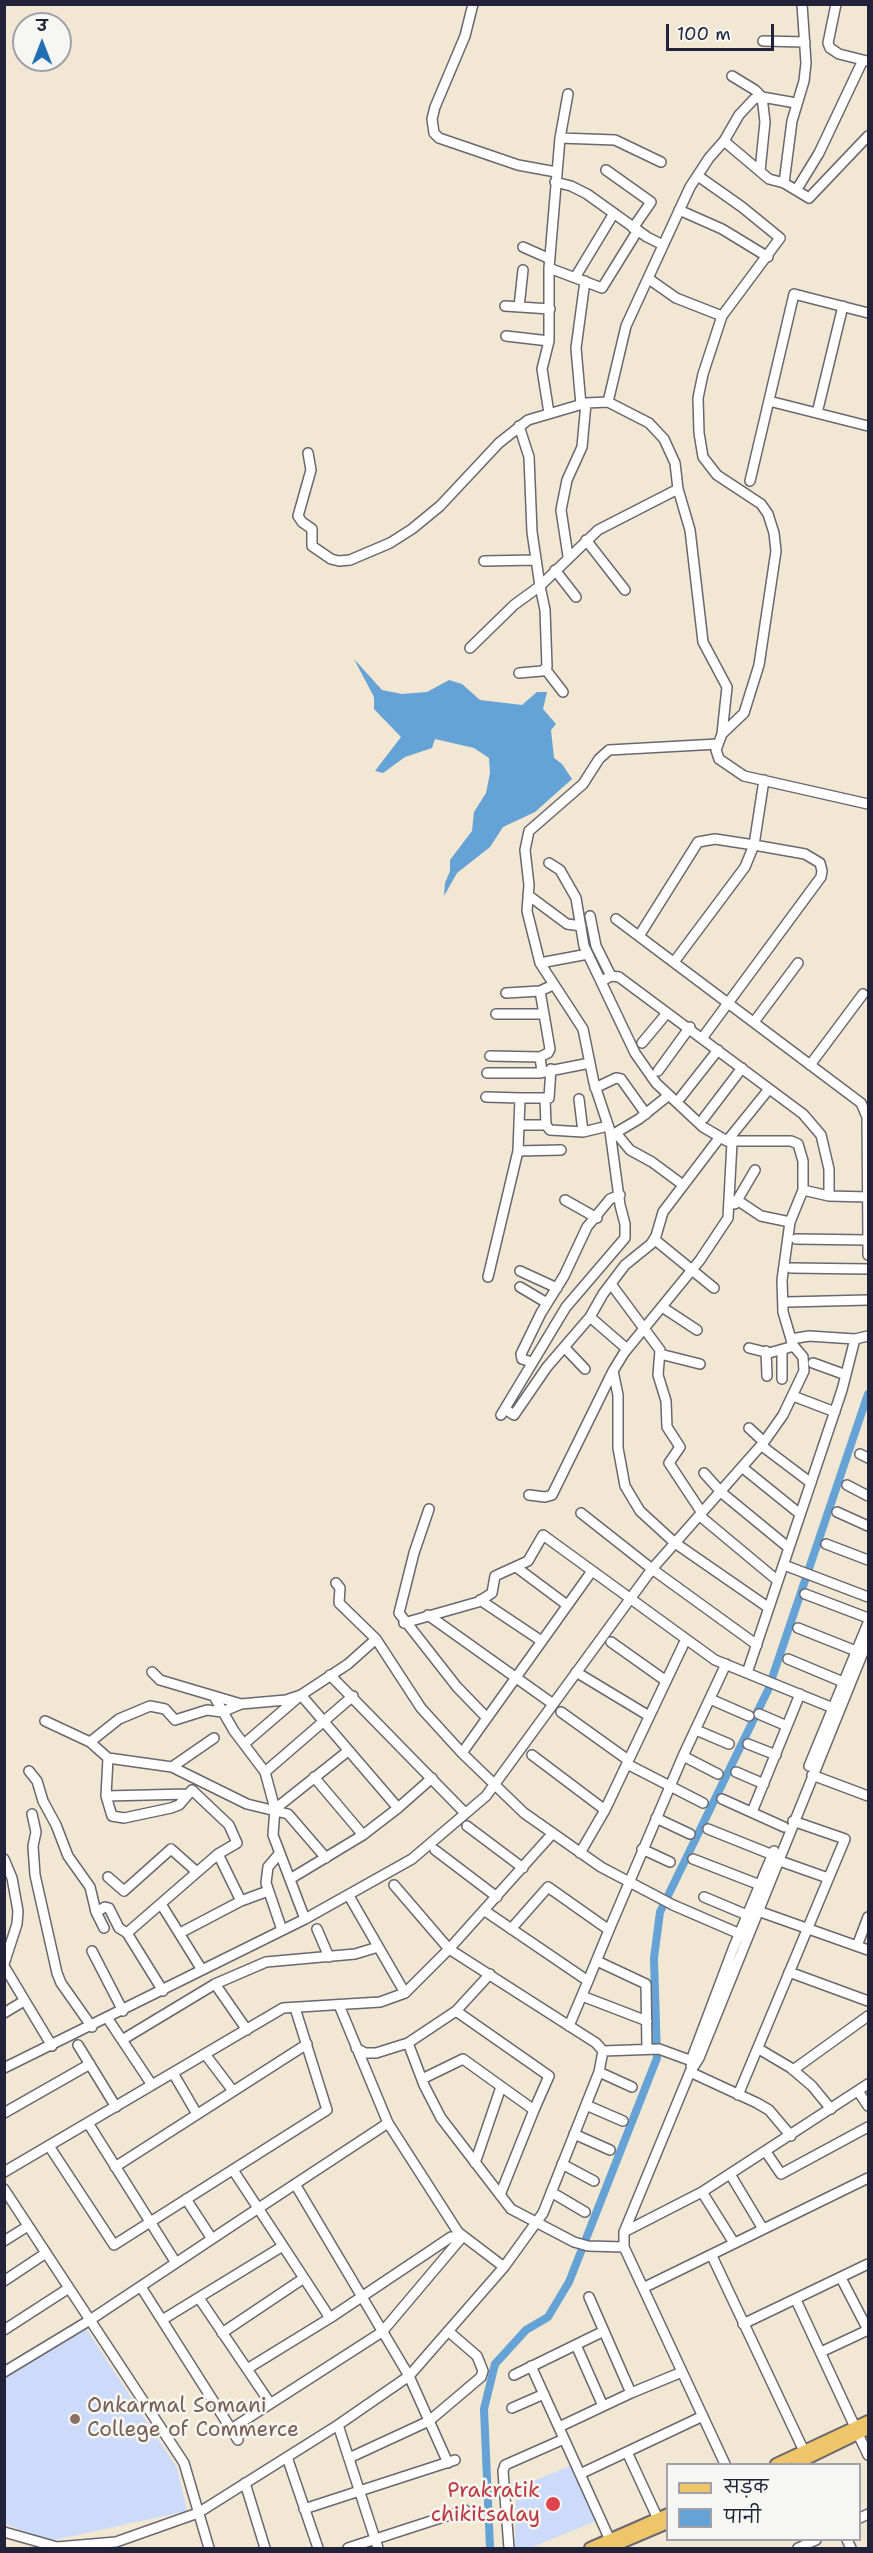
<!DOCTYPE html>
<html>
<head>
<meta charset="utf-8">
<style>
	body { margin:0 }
	#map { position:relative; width:873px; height:2553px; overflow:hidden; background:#f1e7d2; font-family:"Shantell Sans","Playpen Sans Deva",sans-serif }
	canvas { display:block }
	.frame { position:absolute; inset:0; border:6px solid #22223b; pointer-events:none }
	.legend { position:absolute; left:666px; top:2463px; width:195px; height:78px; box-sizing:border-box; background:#f6f6f2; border:2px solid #a1a1a9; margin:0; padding:8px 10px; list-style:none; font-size:18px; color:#22223b }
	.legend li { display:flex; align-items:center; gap:12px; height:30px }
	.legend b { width:30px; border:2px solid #a1a1a9 }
	.north { position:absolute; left:12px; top:12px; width:60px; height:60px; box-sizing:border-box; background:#f6f6f2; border:2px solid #a1a1a9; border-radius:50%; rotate:0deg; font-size:16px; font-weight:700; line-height:24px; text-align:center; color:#22223b }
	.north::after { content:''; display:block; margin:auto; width:21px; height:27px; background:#1f6fb2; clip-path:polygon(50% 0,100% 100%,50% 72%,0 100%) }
	.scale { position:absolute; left:666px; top:24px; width:108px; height:27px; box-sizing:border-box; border:3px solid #22223b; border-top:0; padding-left:8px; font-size:18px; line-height:21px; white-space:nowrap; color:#22223b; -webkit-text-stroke:4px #f6f6f2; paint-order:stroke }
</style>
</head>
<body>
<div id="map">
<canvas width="873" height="2553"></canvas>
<div class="frame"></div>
<ul class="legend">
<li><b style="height:8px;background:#eec569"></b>सड़क</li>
<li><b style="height:16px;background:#65a2d6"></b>पानी</li>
</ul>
<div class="north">उ</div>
<div class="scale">100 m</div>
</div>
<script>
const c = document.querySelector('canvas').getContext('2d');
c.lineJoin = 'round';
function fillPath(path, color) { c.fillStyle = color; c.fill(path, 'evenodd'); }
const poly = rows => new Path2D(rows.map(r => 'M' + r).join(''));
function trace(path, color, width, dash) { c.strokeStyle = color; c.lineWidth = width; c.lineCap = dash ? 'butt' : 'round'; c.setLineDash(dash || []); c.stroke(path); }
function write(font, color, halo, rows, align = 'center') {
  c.font = font + ' "Shantell Sans",sans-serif'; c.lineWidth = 5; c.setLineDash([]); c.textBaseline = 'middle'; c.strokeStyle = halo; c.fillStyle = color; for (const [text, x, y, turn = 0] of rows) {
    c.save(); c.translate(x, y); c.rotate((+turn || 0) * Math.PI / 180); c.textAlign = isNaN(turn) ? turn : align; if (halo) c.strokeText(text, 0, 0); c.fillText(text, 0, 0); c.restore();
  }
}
const built = poly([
	[81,2321,177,2468,187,2511,49,2541,5,2524,5,2370],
	[572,2465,596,2521,530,2548,515,2548,516,2488]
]);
const water = poly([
	[354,659,382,690,402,694,427,692,449,680,462,684,480,700,522,705,537,692,547,692,543,709,556,724,551,730,554,758,562,764,572,779,535,812,503,827,490,847,457,873,444,896,445,883,450,871,450,860,472,831,474,812,486,793,490,773,489,758,474,748,435,739,432,748,405,757,383,773,375,771,401,737,374,709,374,697]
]);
const canal = poly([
	[490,2548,484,2409,495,2364,526,2330,548,2317,569,2282,657,2058,654,1958,660,1912,768,1690,868,1394]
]);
const minor = poly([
	[473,4,465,36,435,107,432,119,434,133,439,138,518,165,556,172],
	[836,4,828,43,830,48,839,54,867,61],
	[763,41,805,42],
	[560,138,568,94],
	[724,141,769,179,784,183,809,198,868,136],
	[606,170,651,202,633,228],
	[760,171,765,122,762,97,796,103],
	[698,176,742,207,780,238,722,316],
	[555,182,571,186,587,194,647,237,663,245],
	[784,183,792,121,804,81,806,63,802,4],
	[797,189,819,153,863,60],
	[679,210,722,229,768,257],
	[523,247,550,259],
	[549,268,602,288,638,230],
	[576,276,614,213],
	[649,279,676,298,722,316,703,374,698,398,699,433,703,457,717,475,761,504,768,514,774,533,776,551,759,665,744,713,722,734],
	[505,306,550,309],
	[519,307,523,270],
	[506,336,549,341],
	[769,401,868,426],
	[608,402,626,326,690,187,709,158,724,141,739,115,754,99,762,97,755,90,732,76],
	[581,405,576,348,585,281],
	[549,413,542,369,549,341,549,268,560,138,615,140,661,162],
	[817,413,843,306],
	[519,426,529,457,532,532,540,586,598,530,678,489],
	[308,453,311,470,298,516,302,522,312,529,312,546,331,559,339,561,350,560,390,543,412,529,440,506,499,443,528,420,586,403,608,402,649,423,664,439,675,463,678,489,690,530,703,642,727,687,722,734,716,750,719,759,744,776,868,804],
	[750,481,794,294,868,313],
	[586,540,625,590],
	[568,556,561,510,567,480,582,447,586,403],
	[484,561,535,560],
	[555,570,576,597],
	[470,648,514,605,540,586,545,610,547,667,542,671,519,673],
	[546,670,563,692],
	[549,863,560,870,576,898,584,946,635,1053,656,1083,703,1127,727,1141,791,1141,798,1144,803,1161,803,1190,790,1222,782,1280,783,1312,791,1339],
	[528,895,567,924,581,926],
	[590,916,596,946,611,976],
	[616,919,861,1103,867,1117,868,1240],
	[639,936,698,842,715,839,754,845,745,867,674,962],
	[540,963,527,911,529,885,525,850,529,831,583,784,599,759,609,750,718,744],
	[602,981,611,976,619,977,803,1114,821,1135,829,1169,829,1196,868,1197],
	[506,993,540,991],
	[496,1014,544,1014],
	[754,1022,798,963],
	[703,1037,821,877,822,871,820,863,805,854,754,845,764,780],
	[642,1043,667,1013],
	[490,1056,540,1057],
	[810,1065,863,994],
	[658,1071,690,1027],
	[542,1072,540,1057,548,1053,550,1049,540,991,553,985],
	[487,1073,539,1073,590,1063],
	[595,1088,616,1078,621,1079,646,1114],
	[486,1097,520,1098],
	[681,1097,718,1050],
	[545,1099,546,1125,550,1130,583,1132,608,1126],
	[579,1099,583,1132],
	[704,1118,742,1068],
	[519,1125,546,1125],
	[616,1133,630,1150,652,1162,683,1185],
	[612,1135,639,1119,669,1095],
	[727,1141,769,1089],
	[732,1142,728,1218,700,1260,624,1353,613,1371,618,1395,618,1448,625,1486,640,1511,675,1543,769,1608],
	[518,1151,561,1150],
	[803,1190,829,1196],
	[565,1200,597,1218],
	[737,1200,761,1216,790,1222],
	[735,1204,755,1170],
	[654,1239,714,1288],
	[796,1239,868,1240,868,1255],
	[791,1268,868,1269],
	[520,1271,557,1288],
	[488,1277,518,1151,520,1098,549,1098,551,1069],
	[611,1284,660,1350,658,1375,666,1401,667,1427,680,1447,669,1463,702,1513],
	[520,1287,547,1303],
	[787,1302,868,1300],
	[662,1307,697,1330],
	[590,1317,627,1349],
	[564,1347,585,1369],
	[749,1348,769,1353,794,1346],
	[782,1350,782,1379],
	[766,1351,767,1376],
	[660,1354,700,1364],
	[532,1362,522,1359,521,1354,541,1313,564,1276,587,1227,610,1199,620,1195],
	[813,1363,846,1375],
	[793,1396,835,1412],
	[505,1409,514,1415,547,1367,590,1317,603,1294,625,1265,651,1244,656,1236,663,1212,720,1137],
	[501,1415,566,1307,625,1238,625,1224,620,1205,610,1131,594,1083,583,1029,540,963,588,954],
	[749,1428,764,1442],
	[762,1446,811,1483],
	[860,1454,868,1458],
	[743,1468,800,1514],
	[704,1473,722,1493,789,1548],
	[847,1485,868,1496],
	[529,1495,545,1497,552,1495,613,1371],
	[429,1509,414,1553,399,1613,457,1687,487,1718],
	[837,1512,868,1526],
	[581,1513,652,1569,757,1645],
	[700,1516,778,1581],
	[826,1544,868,1560],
	[784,1565,868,1597],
	[516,1567,567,1605],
	[336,1583,340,1588,339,1603,376,1639],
	[805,1594,868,1618],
	[480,1600,540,1640],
	[428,1615,553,1704],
	[404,1623,478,1602,492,1593,495,1576,528,1561,543,1535,686,1639,605,1810],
	[798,1628,856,1651],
	[686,1639,715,1660,833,1708],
	[611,1642,666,1681],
	[788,1659,843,1682],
	[152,1672,160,1680,241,1704],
	[576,1672,649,1716],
	[747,1673,842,1390,855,1339],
	[330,1675,465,1813],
	[215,1698,234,1731,265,1772,275,1809,273,1835,305,1919],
	[710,1699,749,1716],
	[561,1712,628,1760],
	[759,1714,787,1726],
	[45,1721,90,1742],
	[696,1730,729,1744],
	[244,1744,301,1695,348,1664,376,1639,421,1708,462,1753,524,1813,601,1867,673,1905,747,1937],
	[748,1744,776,1755],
	[462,1753,592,1571],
	[532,1755,605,1810,580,1853],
	[683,1756,726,1664],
	[108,1758,106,1796,112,1816,124,1818,171,1808,179,1805,192,1790,229,1825,237,1843,218,1854,127,1933],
	[627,1764,703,1803],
	[809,1766,868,1623],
	[172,1767,214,1738],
	[29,1771,37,1781,43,1801,56,1825,68,1856,90,1887,96,1912,104,1928],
	[265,1772,353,1696],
	[736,1772,764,1784],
	[812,1775,868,1796],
	[314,1777,363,1835],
	[106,1796,188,1794],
	[722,1799,784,1827],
	[275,1809,348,1751],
	[752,1812,800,1694],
	[32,1814,36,1832,33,1846,35,1875,57,1973,61,1983,92,2027],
	[656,1818,690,1834],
	[467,1826,523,1868],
	[708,1829,773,1855],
	[642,1849,670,1862],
	[435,1850,497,1897],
	[218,1854,241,1901],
	[279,1854,268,1867,266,1883,282,1930],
	[326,1858,288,1814,247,1804,172,1767,108,1758,90,1742,119,1719,150,1706,165,1709,175,1720,207,1710,222,1712,241,1704,286,1700,301,1695,398,1808],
	[4,1859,12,1878,18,1911,17,1924,4,1964],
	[693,1859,760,1885],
	[777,1860,828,1878],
	[108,1877,124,1891,171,1849,197,1872],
	[290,1879,363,1835,398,1808,432,1778],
	[394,1885,449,1949,553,1833],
	[349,1896,405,1993,449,1949,596,2043,603,2051,599,2072,543,2213,504,2267],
	[704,1897,747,1915],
	[161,1904,202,1970],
	[485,1911,588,1981,569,2026],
	[758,1911,868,1950],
	[96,1912,105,1907,109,1908,119,1928,127,1933,163,1991],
	[317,1929,329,1957],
	[511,1929,548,1887,609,1930,588,1981],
	[609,1930,683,1756,718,1774],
	[180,1933,241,1901,268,1891],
	[857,1946,868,1917],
	[92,1951,123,2011],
	[597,1961,646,1984,647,2049],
	[4,1966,52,2046],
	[789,1972,868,2001],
	[215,1984,266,1962,355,1954,378,1947],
	[582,1996,647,2021],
	[339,2005,388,2123],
	[456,2011,549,2076,534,2110],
	[4,2013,24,2001],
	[108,2019,152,2085],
	[122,2040,215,1984,247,2030],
	[408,2043,424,2085,441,2118,511,2209,574,2242,588,2246,624,2247],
	[78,2045,116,2107],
	[356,2048,365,2053,376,2053,408,2043,456,2011,490,1974],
	[759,2049,791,2068,812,2086,831,2109],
	[603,2051,659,2049,692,2061],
	[205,2054,233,2091],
	[691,2067,693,2055,733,1949,774,1851],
	[4,2068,305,1919,412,1859,486,1796,652,1569,764,1442,783,1415,804,1371,803,1357,792,1344,791,1339,809,1336,855,1339,868,1336],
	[793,2070,868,2016],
	[599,2072,632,2087],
	[690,2072,757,2103,769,2110,791,2136],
	[173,2073,197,2114],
	[422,2079,463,2059,534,2110,500,2195],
	[858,2091,868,2106],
	[738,2095,845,1839,793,1821],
	[586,2105,623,2121],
	[4,2113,90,2064],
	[88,2123,176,2263],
	[574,2134,610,2150],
	[49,2146,114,2245,327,2110,295,2008],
	[766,2152,781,2174,868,2127],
	[475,2163,501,2087],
	[562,2164,594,2181],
	[115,2167,307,2044],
	[233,2170,283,2246],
	[4,2172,283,2008,380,2002,405,1993],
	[730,2174,763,2229],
	[4,2189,184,2463,209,2548],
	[551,2192,585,2212],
	[702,2192,734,2243],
	[186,2199,212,2239],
	[624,2232,702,2192,868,2084],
	[4,2241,28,2226],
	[712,2256,804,2451],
	[841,2278,868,2330],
	[4,2281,46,2253],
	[141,2287,238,2440],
	[645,2287,868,2178],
	[589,2297,631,2393,682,2372],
	[199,2298,270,2403],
	[796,2300,855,2427],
	[162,2320,283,2246,330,2318,451,2237,463,2236],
	[743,2324,868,2264],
	[4,2330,69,2288],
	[222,2333,304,2278],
	[576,2345,603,2406],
	[821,2352,868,2330],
	[531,2366,610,2540],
	[247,2369,330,2318],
	[4,2372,90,2320,239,2221,388,2123,458,2232,504,2267,409,2376,295,2184],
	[514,2375,604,2331],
	[512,2408,544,2394],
	[338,2425,409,2376,448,2463],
	[559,2427,631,2393],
	[231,2429,382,2332,463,2236],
	[858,2434,868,2455],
	[627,2452,658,2519],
	[287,2457,318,2548],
	[349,2458,429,2421,481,2377,483,2371,477,2356,448,2331],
	[725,2464,624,2247,624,2232,690,2072,699,2058,868,1640],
	[580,2474,703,2416],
	[245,2483,265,2548],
	[304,2509,455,2460],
	[860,2518,868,2514],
	[4,2532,57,2547,116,2542,198,2513,338,2425,378,2548],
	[847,2540,851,2548],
	[348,2548,465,2510],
	[509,2548,503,2471,505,2465,564,2439],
	[798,2548,816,2540]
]);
const major = poly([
	[776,2464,868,2421],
	[796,2464,868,2429],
	[590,2548,668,2514],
	[609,2548,668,2523]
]);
const markers = [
	[75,2419,6,"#8d6e63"],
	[553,2504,8,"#e0444e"]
];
const educationNames = [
	["Onkarmal Somani",87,2407],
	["College of Commerce",87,2431]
];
const healthNames = [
	["Prakratik",540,2492],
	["chikitsalay",540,2516]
];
fillPath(built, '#ccdbf9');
fillPath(water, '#65a2d6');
trace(canal, '#65a2d6', 8);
trace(minor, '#6a6770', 12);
trace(major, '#6a6770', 14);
trace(minor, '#fff', 9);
trace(major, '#eec569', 10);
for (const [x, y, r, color] of markers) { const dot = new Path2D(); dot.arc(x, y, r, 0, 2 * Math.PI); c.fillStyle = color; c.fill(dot); trace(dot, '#f6f6f2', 2); }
write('21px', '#785e54', '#f6f6f2', educationNames, 'left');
write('21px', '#be3a42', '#f6f6f2', healthNames, 'right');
</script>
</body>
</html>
